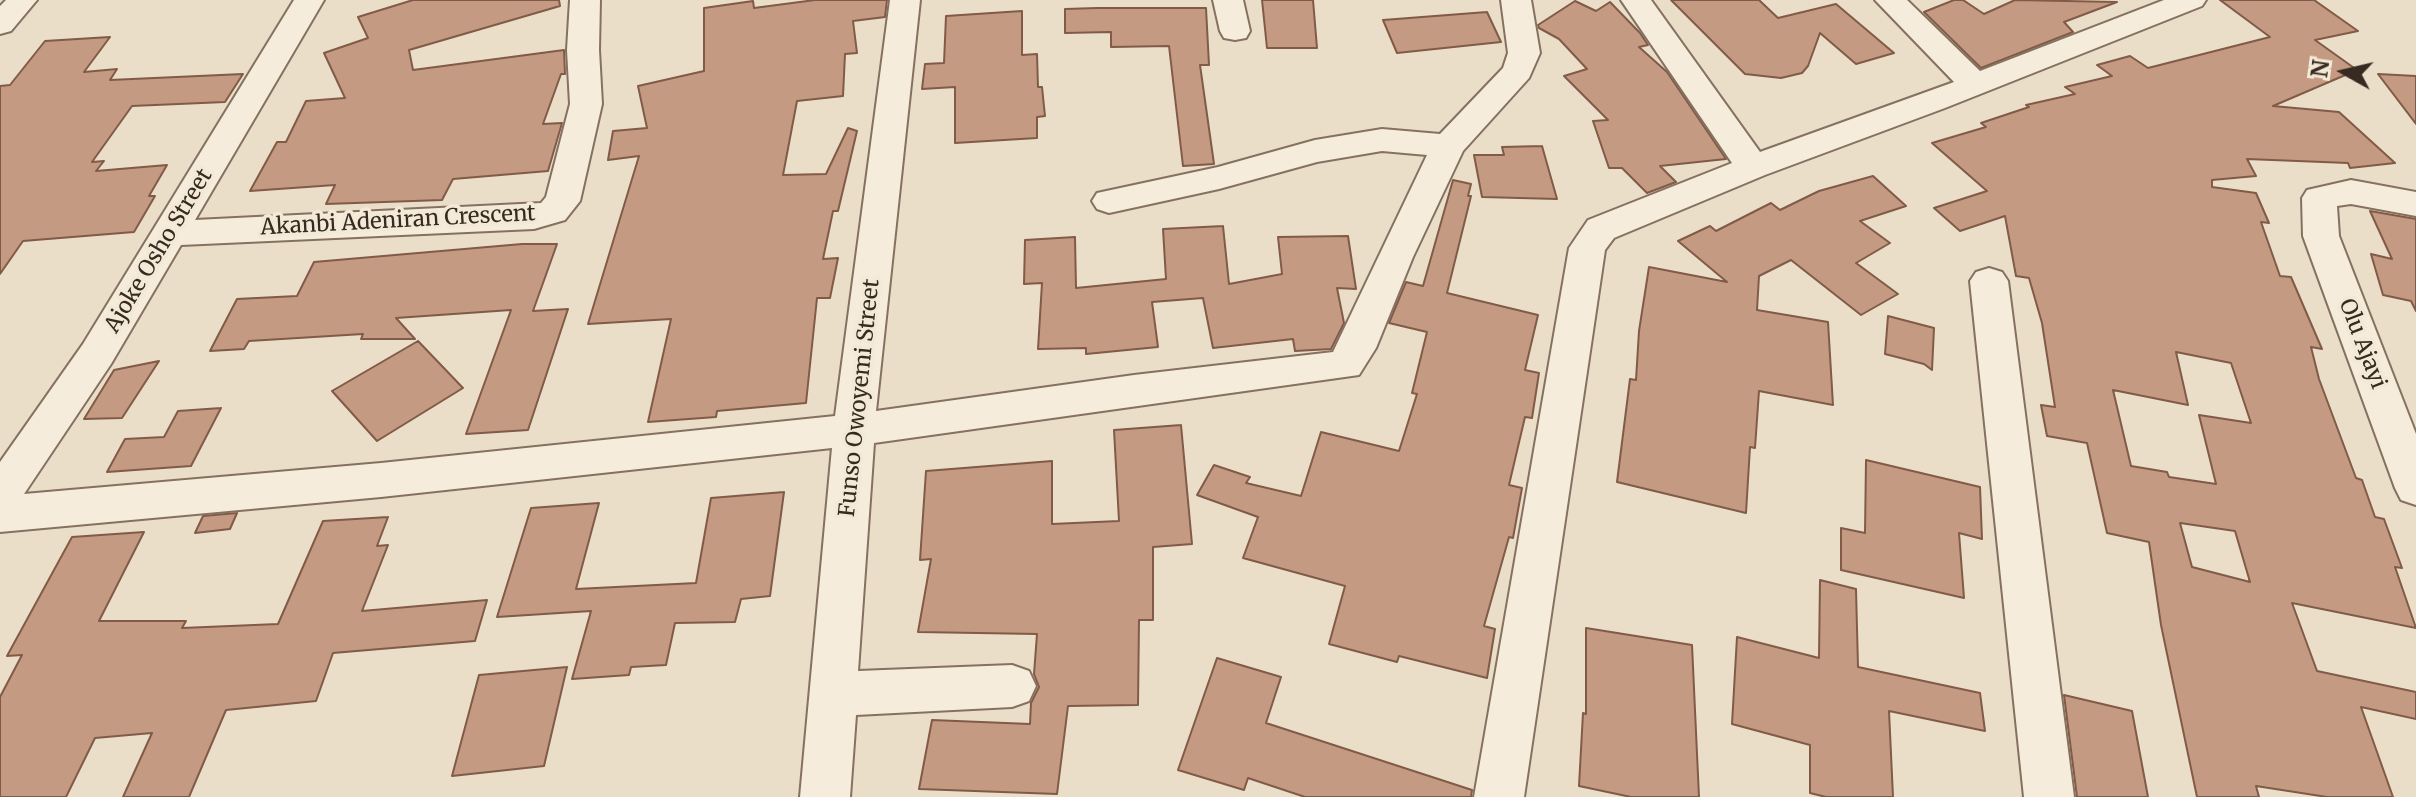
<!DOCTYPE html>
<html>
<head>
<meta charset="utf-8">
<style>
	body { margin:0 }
	#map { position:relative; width:2416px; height:797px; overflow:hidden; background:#eadec9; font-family:Merriweather,serif }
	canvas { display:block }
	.north { position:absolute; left:2304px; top:32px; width:80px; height:80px; -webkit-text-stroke:6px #f2e9d7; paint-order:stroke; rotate:278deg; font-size:22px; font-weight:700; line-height:32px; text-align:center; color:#372a21 }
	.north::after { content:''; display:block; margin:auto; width:28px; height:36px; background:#372a21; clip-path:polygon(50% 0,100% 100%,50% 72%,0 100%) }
</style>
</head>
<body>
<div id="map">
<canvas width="2416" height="797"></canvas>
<div class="north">N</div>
</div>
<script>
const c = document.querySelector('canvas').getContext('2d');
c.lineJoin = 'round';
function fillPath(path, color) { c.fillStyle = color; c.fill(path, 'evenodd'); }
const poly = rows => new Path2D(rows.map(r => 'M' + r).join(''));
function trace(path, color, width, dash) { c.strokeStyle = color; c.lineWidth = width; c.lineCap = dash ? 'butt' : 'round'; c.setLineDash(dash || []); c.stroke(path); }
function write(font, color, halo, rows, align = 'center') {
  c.font = font + ' Merriweather,serif'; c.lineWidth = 7; c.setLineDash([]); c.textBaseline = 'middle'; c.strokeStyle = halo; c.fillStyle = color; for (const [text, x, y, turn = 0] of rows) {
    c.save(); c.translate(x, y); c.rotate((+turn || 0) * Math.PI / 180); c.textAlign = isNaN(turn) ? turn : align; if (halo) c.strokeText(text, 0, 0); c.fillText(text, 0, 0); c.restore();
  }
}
const building = poly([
	[413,0,559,0,560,6,409,50,413,70,564,50,565,74,561,74,543,124,562,123,548,171,453,179,442,200,326,204,335,185,250,191,277,142,286,142,306,101,345,98,324,53,368,38,358,17,413,0],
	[815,0,887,0,885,17,853,21,857,53,845,54,843,96,797,101,783,175,826,174,848,128,857,131,838,211,833,211,823,259,838,258,830,298,817,298,806,403,717,411,716,417,648,422,671,319,588,324,639,156,608,160,613,131,647,128,638,86,704,71,704,8,753,1,754,8,815,0],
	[1262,0,1313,0,1317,48,1267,48,1262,0],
	[1671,0,1759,0,1778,18,1836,4,1894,53,1856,64,1820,33,1808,66,1802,73,1781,78,1745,74,1671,0],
	[1954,0,1963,0,1984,14,2015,0,2117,2,2064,22,2073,32,1981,68,1924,12,1954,0],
	[2220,0,2314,0,2358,31,2315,40,2357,70,2273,106,2339,112,2395,163,2350,168,2348,163,2247,159,2256,176,2212,180,2212,187,2256,193,2269,223,2261,222,2280,276,2291,277,2322,349,2311,347,2319,379,2356,478,2362,480,2375,517,2384,519,2402,568,2395,567,2416,628,2292,603,2317,671,2416,692,2416,719,2361,707,2393,797,2327,797,2256,786,2259,797,2197,797,2161,625,2149,542,2107,533,2087,443,2047,436,2041,405,2055,407,2042,323,2029,278,2016,276,2005,216,1960,231,1934,208,1987,191,1932,143,1986,127,1981,123,2029,107,2026,105,2075,94,2065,87,2112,76,2097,65,2130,56,2148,68,2270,37,2220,0],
	[2176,352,2231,363,2251,423,2199,415,2216,484,2169,477,2167,472,2131,466,2113,390,2188,405,2176,352],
	[2180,523,2235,531,2250,582,2192,567,2180,523],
	[1575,1,1596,11,1610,2,1640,33,1648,45,1639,47,1667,72,1726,159,1660,166,1676,182,1647,193,1622,168,1609,168,1593,121,1608,120,1564,76,1587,69,1559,39,1539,28,1538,25,1575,1],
	[1097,8,1206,8,1209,65,1200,65,1214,164,1183,166,1169,46,1111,47,1111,32,1065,33,1065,9,1097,8],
	[1022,11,1022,55,1037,54,1038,87,1042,87,1045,116,1037,117,1037,138,955,143,955,87,922,89,925,64,944,63,946,16,1022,11],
	[1487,12,1501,42,1397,53,1383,20,1487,12],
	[110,37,84,72,117,69,110,80,243,74,225,102,132,106,92,162,104,161,96,171,167,165,149,196,155,196,134,232,23,241,0,274,0,86,10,85,45,41,110,37],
	[2378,74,2416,76,2416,124,2378,74],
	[1542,146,1557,199,1482,197,1474,155,1504,155,1502,147,1542,146],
	[1873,176,1906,206,1860,221,1890,243,1856,263,1898,294,1861,315,1791,260,1759,276,1757,310,1828,322,1833,405,1759,391,1755,448,1750,447,1746,513,1617,482,1630,379,1636,380,1639,331,1649,267,1727,282,1678,241,1710,226,1716,231,1771,203,1780,210,1819,191,1873,176],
	[1453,180,1471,184,1468,196,1471,196,1447,293,1538,315,1525,370,1539,373,1532,418,1525,417,1509,485,1522,488,1513,538,1509,537,1484,626,1495,629,1487,678,1399,656,1397,662,1329,644,1345,586,1243,558,1258,517,1197,495,1214,465,1250,477,1246,483,1301,496,1321,432,1399,451,1417,394,1412,393,1427,332,1389,323,1406,282,1423,286,1453,180],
	[2370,211,2416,219,2416,311,2411,301,2383,295,2371,254,2392,259,2370,211],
	[1223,226,1229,284,1282,274,1278,237,1348,236,1356,289,1337,288,1344,323,1331,349,1295,351,1293,339,1213,348,1203,298,1152,302,1158,347,1086,354,1086,348,1038,349,1042,283,1024,284,1025,240,1075,237,1076,288,1166,279,1163,229,1223,226],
	[522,244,557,244,533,311,568,309,528,430,466,434,511,310,396,318,415,339,361,339,363,334,249,341,244,349,210,351,237,299,297,296,314,262,522,244],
	[1888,316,1934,328,1932,370,1924,364,1885,354,1888,316],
	[418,341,463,388,377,441,332,391,418,341],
	[159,361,122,418,84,419,114,370,159,361],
	[221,408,191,466,107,472,125,439,164,437,178,411,221,408],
	[1181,425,1192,544,1153,547,1153,620,1139,620,1138,705,1068,706,1057,794,919,789,932,720,1030,724,1031,703,1039,687,1034,674,1037,634,918,632,931,559,920,560,926,471,1052,461,1052,524,1119,521,1114,430,1181,425],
	[1866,460,1980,487,1982,539,1959,533,1964,598,1841,570,1841,528,1865,533,1866,460],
	[784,492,770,596,741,599,735,622,675,623,666,665,631,667,629,675,572,679,591,611,497,617,531,508,599,503,576,589,696,583,711,498,784,492],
	[237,513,230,529,195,533,203,516,237,513],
	[388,517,377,546,388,545,362,611,487,600,475,641,333,653,316,701,226,710,189,797,123,797,152,733,95,738,66,797,0,797,0,697,22,655,7,656,72,537,144,532,99,621,186,621,182,628,278,624,323,521,388,517],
	[1820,580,1856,589,1858,667,1980,693,1985,731,1889,711,1893,797,1826,797,1810,793,1810,745,1732,724,1737,637,1819,658,1820,580],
	[1586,628,1692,645,1699,797,1631,797,1579,786,1583,713,1586,714,1586,628],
	[1217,658,1281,677,1266,723,1472,790,1471,797,1305,797,1248,778,1244,790,1178,770,1217,658],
	[567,667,544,766,452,776,479,675,567,667],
	[2064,695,2132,711,2148,797,2077,797,2064,695]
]);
const minor = poly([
	[6,0,37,0,11,31,0,34,0,6,6,0],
	[294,0,324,0,195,220,541,203,546,197,570,104,567,50,570,0,600,0,599,50,602,104,580,201,565,220,534,229,181,245,111,364,24,494,381,463,835,416,890,0,920,0,876,411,1134,375,1333,352,1427,155,1382,151,1317,162,1219,189,1109,213,1097,209,1092,201,1097,193,1218,167,1315,140,1382,129,1440,134,1503,68,1508,53,1501,0,1531,0,1540,53,1529,78,1463,151,1413,257,1376,348,1359,375,874,443,858,671,1012,665,1029,671,1036,686,1029,701,1012,707,856,715,850,797,800,797,832,448,381,497,0,532,0,462,83,344,294,0],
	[1213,0,1243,0,1250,31,1246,38,1235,40,1224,38,1220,31,1213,0],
	[1621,0,1651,0,1760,152,1954,82,1875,0,1907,0,1980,71,2164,0,2206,0,2202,6,1945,108,1765,175,1614,238,1605,250,1524,797,1474,797,1569,248,1588,220,1732,163,1621,0],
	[2351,180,2416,192,2416,216,2351,204,2337,206,2339,236,2416,434,2416,505,2401,500,2395,488,2303,236,2302,198,2307,190,2351,180],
	[1989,268,2002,272,2008,281,2074,797,2024,797,1970,281,1976,272,1989,268]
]);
const streetNames = [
	["Akanbi Adeniran Crescent",398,221,-3],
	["Ajoke Osho Street",159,251,-59],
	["Olu Ajayi",2362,344,69],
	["Funso Owoyemi Street",860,398,-84]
];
fillPath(building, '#c49a82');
trace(building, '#815b47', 2);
trace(minor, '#85715f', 4);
fillPath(minor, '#f6ecdb');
write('22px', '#372a21', '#f2e9d7', streetNames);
</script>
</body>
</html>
